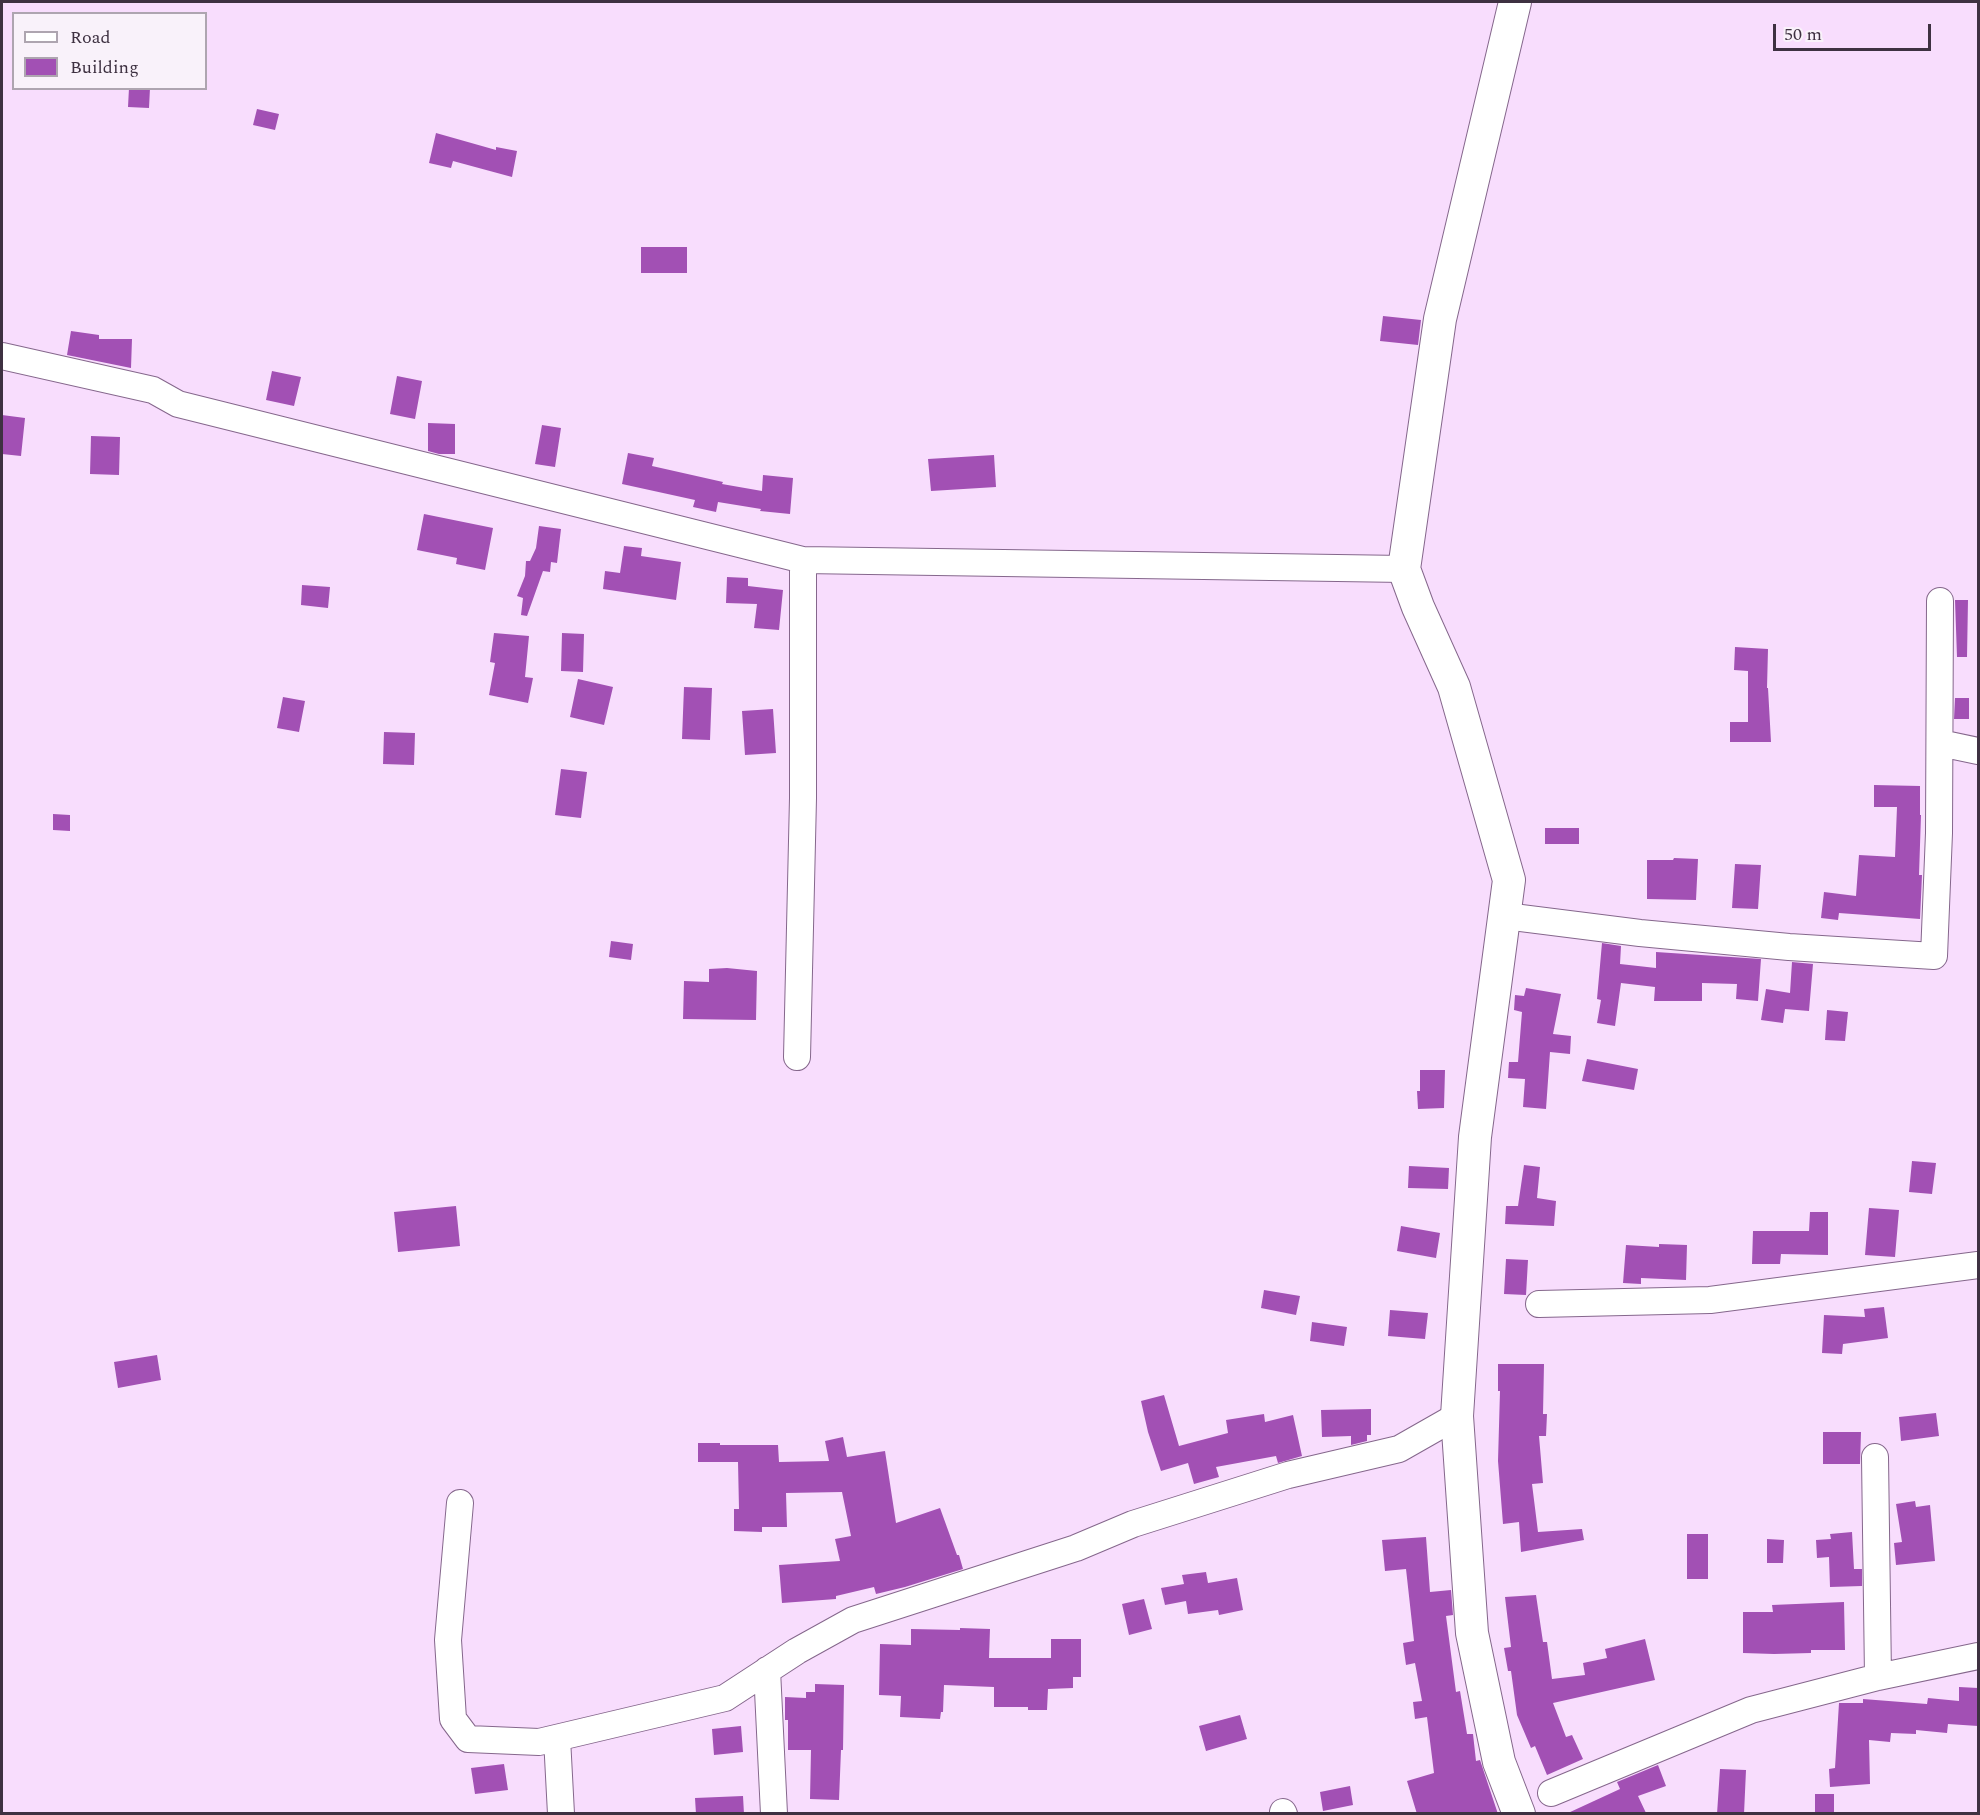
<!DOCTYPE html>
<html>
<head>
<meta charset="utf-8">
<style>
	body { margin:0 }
	#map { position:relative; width:1980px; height:1815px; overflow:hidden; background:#f8ddfd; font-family:Spectral,serif }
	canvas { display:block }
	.frame { position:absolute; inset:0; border:3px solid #3e3141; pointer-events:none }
	.legend { position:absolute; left:12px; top:12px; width:195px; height:78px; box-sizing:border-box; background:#f9f2fa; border:2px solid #aea5b0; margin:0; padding:8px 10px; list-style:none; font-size:18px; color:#3e3141 }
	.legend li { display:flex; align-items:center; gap:12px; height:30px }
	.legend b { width:30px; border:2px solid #aea5b0 }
	.scale { position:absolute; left:1773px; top:24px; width:158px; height:27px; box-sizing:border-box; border:3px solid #3e3141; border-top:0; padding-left:8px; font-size:18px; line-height:21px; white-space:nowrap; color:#3e3141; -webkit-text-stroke:4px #f9f2fa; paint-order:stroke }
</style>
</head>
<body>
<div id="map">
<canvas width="1980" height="1815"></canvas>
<div class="frame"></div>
<ul class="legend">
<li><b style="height:8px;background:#fff"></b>Road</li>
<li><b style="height:16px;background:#a250b4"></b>Building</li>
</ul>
<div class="scale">50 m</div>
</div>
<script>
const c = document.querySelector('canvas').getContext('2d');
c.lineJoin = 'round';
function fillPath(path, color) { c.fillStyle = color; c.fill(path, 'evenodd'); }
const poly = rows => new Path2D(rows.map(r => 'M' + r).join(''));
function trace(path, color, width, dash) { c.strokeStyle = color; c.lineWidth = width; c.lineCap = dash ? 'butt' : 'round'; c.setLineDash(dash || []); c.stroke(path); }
const building = poly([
	[129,88,150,88,149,108,128,107],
	[257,109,279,114,275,130,253,125],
	[436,133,496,150,496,147,517,151,512,177,453,161,451,168,429,163],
	[641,247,687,247,687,273,641,273],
	[1383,316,1421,320,1418,345,1380,341],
	[71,331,99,335,99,339,132,339,131,368,67,355],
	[272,371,301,377,294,406,266,400],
	[397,376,422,381,415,419,390,414],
	[2,415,25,418,21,456,2,454],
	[428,423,455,424,455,454,439,454,428,451],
	[542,425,561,428,555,467,535,464],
	[91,436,120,437,119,475,90,474],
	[628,453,654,458,652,466,723,482,722,484,762,491,763,475,793,478,790,514,760,511,761,509,718,502,716,512,693,507,695,500,622,484],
	[994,455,996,487,931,491,928,459],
	[424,514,493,528,485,570,456,564,457,558,417,550],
	[539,526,561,529,557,563,551,562,550,572,543,571,527,616,521,615,523,598,517,596,525,576,526,561,530,561,536,548],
	[624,546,642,548,641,556,681,562,676,600,603,589,605,571,620,573],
	[727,577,748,578,748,586,783,590,779,630,754,628,757,604,726,603],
	[302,585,330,587,328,608,301,605],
	[1955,600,1968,600,1967,657,1957,657],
	[494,633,529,636,525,677,533,678,528,703,489,695,495,663,490,662],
	[562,633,584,634,583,672,561,671],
	[1735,647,1768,649,1767,688,1768,688,1771,742,1730,742,1730,722,1748,722,1748,671,1734,670],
	[578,679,613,687,604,725,570,717],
	[684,687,712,688,710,740,682,739],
	[283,697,305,701,299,732,277,728],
	[1955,698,1969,698,1969,719,1954,719],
	[773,709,776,753,745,755,742,711],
	[384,732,415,733,414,765,383,764],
	[561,769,587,772,581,818,555,815],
	[1874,785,1920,786,1920,815,1921,815,1919,875,1922,875,1920,919,1839,913,1838,920,1821,918,1824,892,1856,896,1859,855,1895,857,1897,807,1874,807],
	[53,814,70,815,70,831,53,830],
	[1545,828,1579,828,1579,844,1545,844],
	[1674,858,1698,859,1696,900,1647,899,1647,860,1673,860],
	[1735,864,1761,865,1758,909,1732,908],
	[611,941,633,944,631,960,609,957],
	[1602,943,1621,946,1620,964,1656,968,1656,952,1761,959,1758,1001,1736,999,1737,984,1702,983,1702,1001,1654,1001,1655,987,1621,983,1615,1026,1597,1023,1601,1000,1597,999],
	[1792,962,1813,964,1809,1011,1785,1009,1783,1023,1761,1020,1766,989,1790,993],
	[727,968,757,971,756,1020,683,1019,684,981,709,982,709,969],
	[1526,988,1561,994,1553,1034,1571,1036,1570,1054,1550,1052,1546,1109,1523,1107,1525,1079,1508,1078,1509,1062,1518,1062,1522,1012,1514,1010,1515,995,1524,996],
	[1827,1010,1848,1012,1845,1041,1825,1040],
	[1587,1059,1638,1069,1634,1090,1582,1081],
	[1420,1070,1445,1070,1444,1108,1418,1109,1417,1091,1420,1091],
	[1912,1161,1936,1163,1932,1194,1909,1192],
	[1524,1165,1540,1167,1537,1198,1556,1201,1554,1226,1505,1224,1506,1206,1518,1206],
	[1409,1166,1449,1168,1448,1189,1408,1188],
	[456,1206,460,1246,398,1252,394,1212],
	[1869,1208,1899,1210,1895,1257,1865,1255],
	[1810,1212,1828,1212,1828,1255,1781,1254,1780,1264,1752,1264,1753,1231,1809,1231],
	[1401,1226,1440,1233,1436,1258,1397,1251],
	[1659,1244,1687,1245,1686,1280,1641,1278,1641,1284,1623,1283,1626,1245,1659,1247],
	[1506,1259,1528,1260,1526,1295,1504,1294],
	[1264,1290,1300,1296,1296,1315,1261,1308],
	[1884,1307,1888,1338,1843,1344,1842,1354,1822,1353,1824,1315,1865,1317,1864,1309],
	[1390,1310,1428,1313,1425,1339,1388,1336],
	[1312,1322,1347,1327,1344,1346,1310,1341],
	[157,1355,161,1380,118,1388,114,1362],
	[1498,1364,1544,1364,1543,1414,1547,1414,1546,1436,1539,1436,1543,1483,1532,1484,1538,1532,1582,1529,1584,1540,1521,1552,1519,1522,1503,1524,1498,1461,1500,1391,1498,1391],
	[1164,1395,1179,1446,1228,1433,1226,1420,1264,1414,1265,1422,1293,1415,1302,1456,1278,1463,1276,1456,1216,1467,1219,1477,1194,1484,1188,1463,1161,1471,1148,1432,1141,1401],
	[1371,1409,1371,1435,1367,1435,1367,1441,1351,1445,1351,1436,1322,1437,1321,1410],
	[1936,1413,1939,1436,1901,1441,1899,1417],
	[1823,1432,1861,1432,1860,1464,1823,1464],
	[843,1437,847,1457,885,1451,896,1523,940,1508,957,1555,959,1555,963,1569,905,1587,876,1594,874,1587,836,1596,836,1599,782,1603,779,1565,840,1561,835,1539,851,1536,842,1492,786,1493,787,1527,762,1527,762,1532,734,1531,734,1509,739,1509,738,1462,698,1462,698,1443,720,1443,720,1445,778,1445,779,1462,829,1461,825,1441],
	[1915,1501,1916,1507,1930,1505,1935,1561,1896,1565,1894,1543,1902,1542,1896,1504],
	[1852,1532,1854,1569,1862,1569,1862,1586,1830,1587,1829,1557,1817,1558,1816,1540,1831,1539,1830,1534],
	[1687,1534,1708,1534,1708,1579,1687,1579],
	[1426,1537,1430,1592,1451,1590,1453,1615,1446,1616,1456,1692,1460,1691,1467,1734,1473,1734,1476,1761,1480,1760,1498,1814,1417,1814,1407,1781,1434,1773,1427,1717,1415,1719,1413,1702,1422,1701,1415,1663,1406,1665,1403,1643,1414,1641,1406,1569,1385,1571,1382,1540],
	[1767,1539,1784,1540,1783,1563,1767,1563],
	[1206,1572,1208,1583,1237,1578,1243,1610,1219,1615,1218,1610,1188,1614,1186,1601,1165,1605,1161,1588,1184,1584,1182,1575],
	[1536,1595,1543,1642,1547,1642,1552,1679,1585,1675,1583,1663,1607,1658,1605,1649,1645,1639,1655,1680,1553,1703,1566,1737,1572,1735,1583,1759,1547,1775,1535,1746,1531,1748,1517,1715,1511,1671,1508,1671,1504,1648,1511,1647,1505,1597],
	[1144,1599,1152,1629,1129,1635,1122,1604],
	[1844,1602,1845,1650,1811,1650,1811,1653,1774,1654,1743,1653,1743,1612,1773,1612,1772,1605],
	[960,1628,990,1629,989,1658,1051,1658,1051,1639,1081,1639,1081,1677,1073,1677,1073,1688,1048,1689,1047,1710,1028,1710,1028,1707,994,1707,994,1687,944,1685,943,1712,941,1712,940,1719,900,1717,901,1696,879,1695,880,1644,911,1645,911,1629,960,1630],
	[815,1684,844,1685,843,1750,841,1750,839,1800,810,1799,811,1750,788,1750,788,1720,785,1720,785,1697,806,1698,806,1692,815,1692],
	[1959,1687,1978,1688,1978,1726,1948,1724,1947,1733,1916,1730,1916,1734,1891,1733,1890,1742,1869,1740,1870,1784,1830,1787,1829,1769,1835,1768,1839,1703,1863,1703,1863,1699,1927,1704,1928,1698,1959,1701],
	[1240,1715,1247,1739,1206,1751,1199,1726],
	[741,1726,743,1752,714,1755,712,1729],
	[504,1764,508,1790,475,1794,471,1768],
	[1658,1765,1666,1786,1638,1796,1646,1813,1568,1813,1620,1789,1617,1782],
	[1720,1769,1746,1770,1744,1814,1717,1814],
	[1350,1786,1353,1805,1323,1811,1320,1792],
	[1815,1794,1834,1794,1834,1814,1815,1814],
	[743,1796,744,1814,696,1814,695,1798]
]);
const minor = poly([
	[2,356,153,390,178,404,803,560,1404,569],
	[1940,743,1978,751],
	[1505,916,1640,933,1789,947,1934,956,1939,833,1940,601],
	[797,1057,803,798,803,560],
	[1539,1304,1710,1300,1978,1265],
	[1875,1457,1878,1677],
	[460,1503,448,1640,453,1719,468,1739,539,1742,725,1698,797,1651,853,1620,1076,1548,1133,1524,1288,1475,1399,1449,1457,1416],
	[767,1670,774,1814],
	[557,1738,561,1814],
	[1551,1793,1751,1710,1878,1677,1978,1656],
	[1283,1812,1284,1814]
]);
const tertiary = poly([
	[1515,2,1440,319,1404,569,1418,607,1454,687,1509,880,1475,1137,1457,1416,1472,1633,1499,1762,1519,1814]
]);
fillPath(building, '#a250b4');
trace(minor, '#85678c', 28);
trace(tertiary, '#85678c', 34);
trace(minor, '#fff', 26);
trace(tertiary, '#fff', 32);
</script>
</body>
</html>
